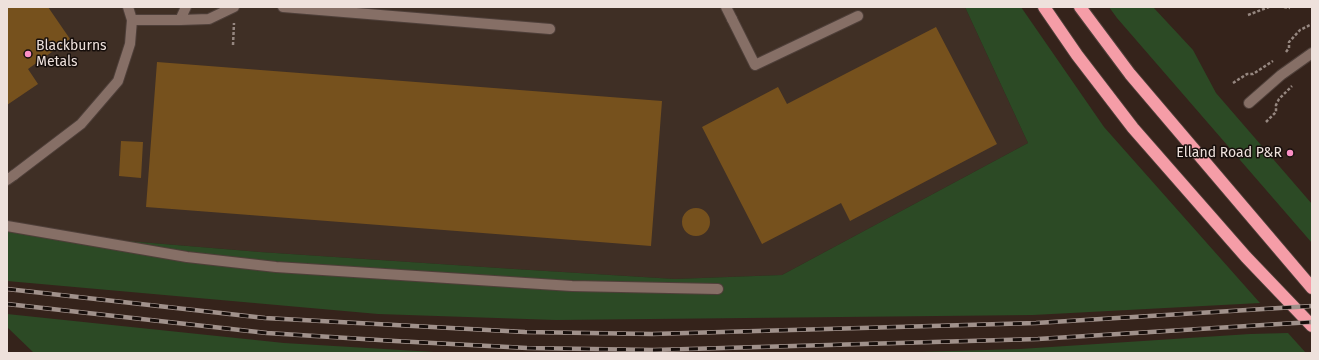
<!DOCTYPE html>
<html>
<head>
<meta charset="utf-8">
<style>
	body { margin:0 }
	#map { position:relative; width:1319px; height:360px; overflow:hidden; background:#35231b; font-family:"Fira Sans",sans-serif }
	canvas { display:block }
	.frame { position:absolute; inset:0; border:8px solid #eee1dc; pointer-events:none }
</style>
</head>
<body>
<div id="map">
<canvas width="1319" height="360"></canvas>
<div class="frame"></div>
</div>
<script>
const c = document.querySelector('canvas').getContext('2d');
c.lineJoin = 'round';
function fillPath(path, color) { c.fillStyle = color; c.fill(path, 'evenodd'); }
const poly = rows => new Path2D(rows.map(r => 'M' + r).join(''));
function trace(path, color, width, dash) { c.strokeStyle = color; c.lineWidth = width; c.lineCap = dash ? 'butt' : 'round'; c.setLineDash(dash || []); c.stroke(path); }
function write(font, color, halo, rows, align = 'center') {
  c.font = font + ' "Fira Sans",sans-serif'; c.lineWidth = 3; c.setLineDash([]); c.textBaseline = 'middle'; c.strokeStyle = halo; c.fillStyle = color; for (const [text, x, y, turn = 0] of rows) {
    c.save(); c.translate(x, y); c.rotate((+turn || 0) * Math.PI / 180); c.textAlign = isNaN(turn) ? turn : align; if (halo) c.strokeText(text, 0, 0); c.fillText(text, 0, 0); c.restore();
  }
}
const industrial = poly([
	[7,7,965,7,1028,143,782,275,675,279,514,269,260,252,7,231]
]);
const green = poly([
	[965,7,1021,7,1104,127,1260,303,1033,315,556,320,378,314,7,281,7,231,260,252,514,269,675,279,782,275,1028,143],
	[1109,7,1153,7,1193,50,1216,93,1312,204,1312,243,1117,18],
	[7,314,284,343,451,353,34,353,7,327],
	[1288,333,1306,353,883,353,1020,349,1250,334]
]);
const building = poly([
	[7,7,48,7,70,39,28,69,38,84,7,105],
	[936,27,997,144,850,221,841,203,762,244,702,127,778,87,787,104],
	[157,62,662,101,651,246,146,207],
	[121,141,143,142,141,178,119,176],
	'682 222a14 14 0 1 1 28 0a14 14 0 1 1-28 0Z'
]);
const path = poly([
	[1284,7,1290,8],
	[1248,15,1269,7],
	[233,45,234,23],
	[1286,52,1289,48,1289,42,1300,30,1312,24],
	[1233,83,1247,74,1253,74,1273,61],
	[1266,122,1276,112,1276,105,1279,99,1292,86]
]);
const service = poly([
	[186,7,180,20,209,19,234,7],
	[283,7,550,29],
	[732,19,755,65,858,16],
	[1249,103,1281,75,1312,53],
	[7,180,14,175],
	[7,226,187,257,276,267,572,286,718,289]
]);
const minor = poly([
	[726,7,732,19],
	[132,20,180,20],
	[14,175,81,124,118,81,130,44,132,20,128,7]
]);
const motorway = poly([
	[1044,7,1077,55,1133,128,1246,257,1312,326],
	[1080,7,1130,74,1312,288]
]);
const rail = poly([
	[7,289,265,318,525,332,652,334,1036,323,1312,306],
	[7,304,267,333,395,341,527,348,654,350,1038,339,1312,322]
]);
const markers = [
	[28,54,4,"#fb8fc5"],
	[1290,153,4,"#fb8fc5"]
];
const poiNames = [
	["Blackburns",36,46],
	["Metals",36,62],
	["Elland Road P&R",1282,153,"right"]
];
fillPath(industrial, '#3f2f25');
fillPath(green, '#2c4a25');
fillPath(building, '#76511d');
trace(service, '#4e3f39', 12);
trace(minor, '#4e3f39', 12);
trace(motorway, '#4e3f39', 14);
trace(path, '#968780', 2.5, [3, 2]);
trace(service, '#866f66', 10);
trace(minor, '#866f66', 10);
trace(motorway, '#f59da7', 12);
trace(rail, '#a0918b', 4.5);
trace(rail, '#160e0b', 3, [9]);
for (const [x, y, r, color] of markers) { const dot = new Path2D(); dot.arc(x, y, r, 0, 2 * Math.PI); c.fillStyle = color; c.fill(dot); trace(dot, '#160e0b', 1.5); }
write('14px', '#eee1dc', '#160e0b', poiNames, 'left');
</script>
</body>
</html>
